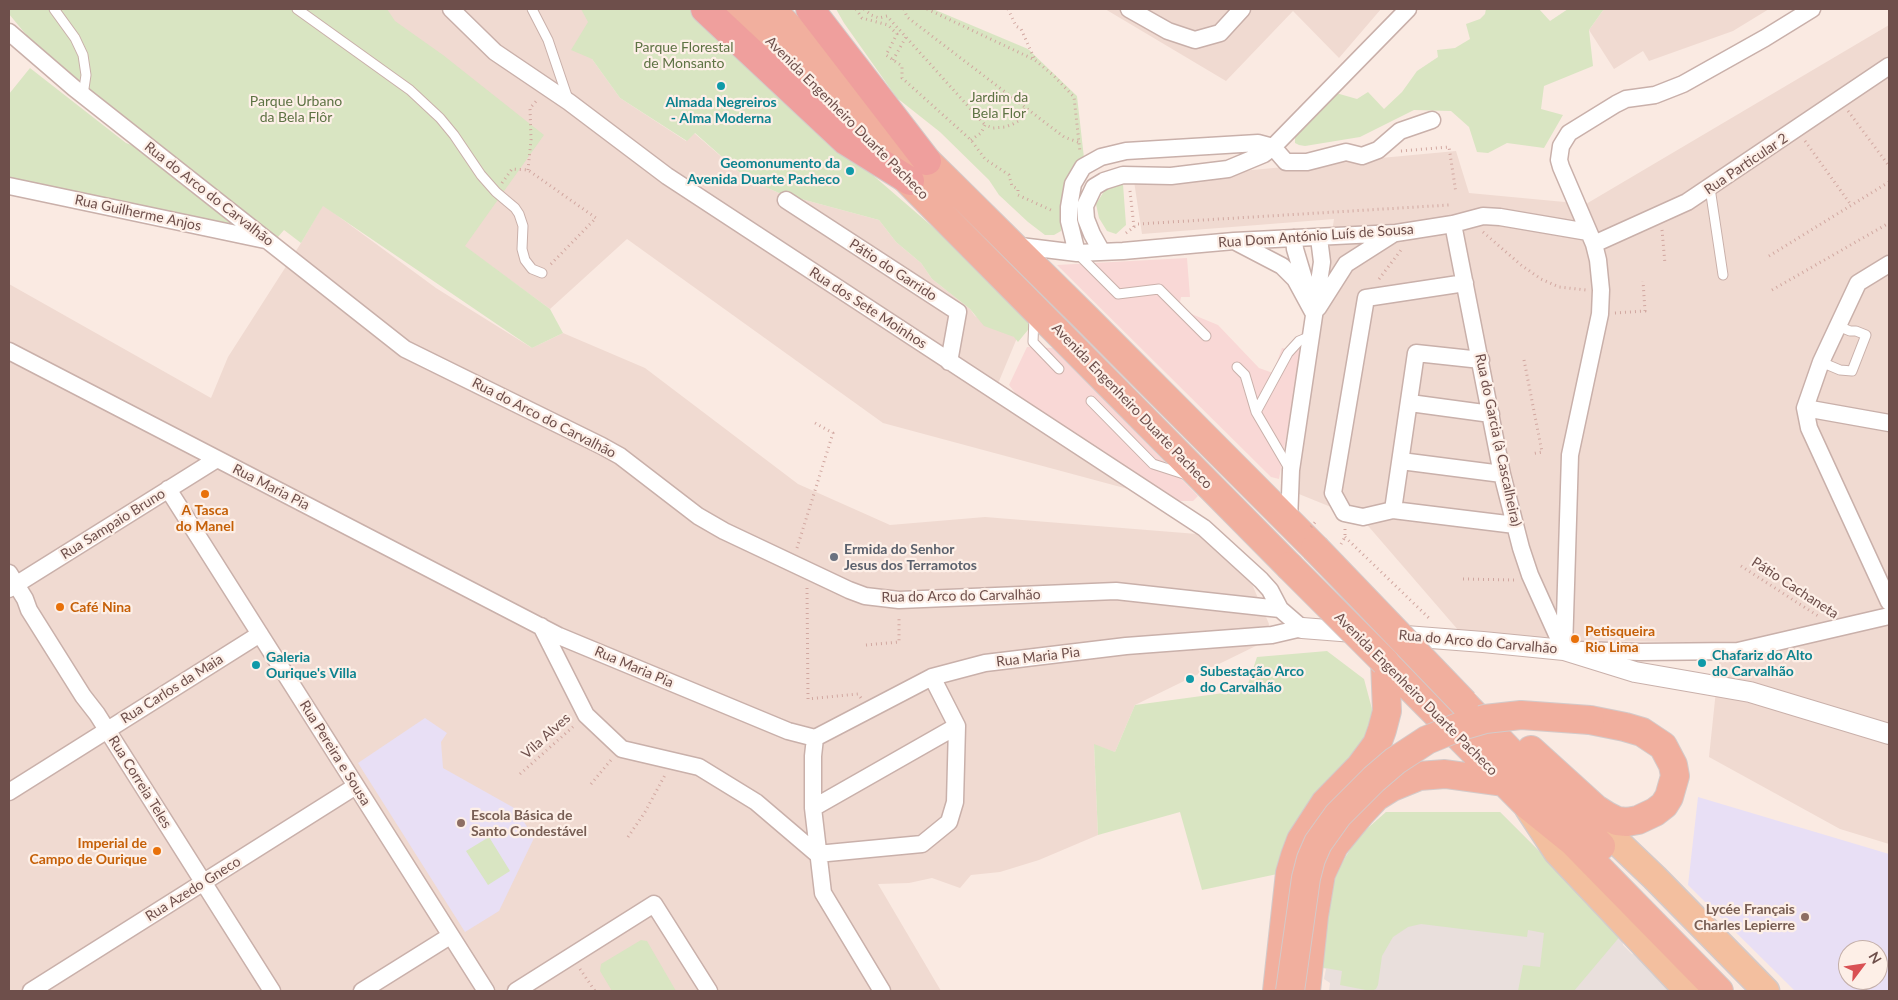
<!DOCTYPE html>
<html>
<head>
<meta charset="utf-8">
<style>
	body { margin:0 }
	#map { position:relative; width:1898px; height:1000px; overflow:hidden; background:#faeae2; font-family:Lato,sans-serif }
	canvas { display:block }
	.frame { position:absolute; inset:0; border:10px solid #6e4f4b; pointer-events:none }
	.north { position:absolute; left:1838px; top:940px; width:50px; height:50px; box-sizing:border-box; background:#fdefe7; border:1px solid #c4afa9; border-radius:50%; rotate:59deg; font-size:14px; font-weight:700; line-height:20px; text-align:center; color:#6e4f4b }
	.north::after { content:''; display:block; margin:auto; width:18px; height:22px; background:#d95154; clip-path:polygon(50% 0,100% 100%,50% 72%,0 100%) }
</style>
</head>
<body>
<div id="map">
<canvas width="1898" height="1000"></canvas>
<div class="frame"></div>
<div class="north">N</div>
</div>
<script>
const c = document.querySelector('canvas').getContext('2d');
c.lineJoin = 'round';
function fillPath(path, color) { c.fillStyle = color; c.fill(path, 'evenodd'); }
const poly = rows => new Path2D(rows.map(r => 'M' + r).join(''));
function trace(path, color, width, dash) { c.strokeStyle = color; c.lineWidth = width; c.lineCap = dash ? 'butt' : 'round'; c.setLineDash(dash || []); c.stroke(path); }
function write(font, color, halo, rows, align = 'center') {
  c.font = font + ' Lato,sans-serif'; c.lineWidth = 4.5; c.setLineDash([]); c.textBaseline = 'middle'; c.strokeStyle = halo; c.fillStyle = color; for (const [text, x, y, turn = 0] of rows) {
    c.save(); c.translate(x, y); c.rotate((+turn || 0) * Math.PI / 180); c.textAlign = isNaN(turn) ? turn : align; if (halo) c.strokeText(text, 0, 0); c.fillText(text, 0, 0); c.restore();
  }
}
const residential = poly([
	[377,9,592,9,592,59,620,98,686,141,694,133,747,179,779,193,879,220,896,242,921,263,932,279,970,309,975,316,1017,338,992,398,1128,489,883,423,627,239,550,309,465,247],
	[1105,9,1381,9,1339,58,1293,11,1226,81],
	[1604,9,1769,9,1733,31,1649,61,1643,51,1614,69,1589,30],
	[1889,25,1889,844,1840,829,1709,757,1721,643,1465,638,1363,520,1294,492,1334,219,1142,234,1134,181,1456,151,1469,193,1586,204],
	[323,205,436,288,532,348,563,333,645,368,798,484,890,525,985,517,1197,534,1252,584,1269,624,1266,641,1135,705,1115,752,1094,745,1098,835,1039,860,1000,872,971,875,960,888,932,878,909,883,878,884,941,991,9,991,9,284,211,398,228,357,301,243]
]);
const commercial = poly([
	[1187,258,1190,297,1181,297,1180,302,1189,313,1218,325,1259,368,1273,373,1282,348,1294,351,1302,344,1279,479,1271,477,1057,265],
	[1027,347,1054,348,1198,496,1193,501,1170,501,1027,408,1009,385]
]);
const industrial = poly([
	[1386,812,1500,812,1622,934,1623,945,1632,954,1643,956,1676,991,1329,991,1330,983,1324,979,1326,969,1320,967,1345,857,1359,836]
]);
const education = poly([
	[425,718,447,733,441,742,443,768,516,809,534,838,499,911,465,932,358,763],
	[1698,797,1889,854,1889,991,1795,991,1688,885],
	[1848,950,1878,950,1878,980,1848,980]
]);
const green = poly([
	[9,9,387,9,395,21,443,55,544,135,465,246,550,309,563,333,532,348,323,206,301,243,284,230,271,245,33,43,9,14],
	[581,9,751,9,726,36,875,177,949,241,1032,325,1018,342,1014,337,984,326,970,309,932,279,921,263,896,242,879,220,779,193,747,179,695,133,687,141,620,98,592,59,571,50,588,22],
	[836,9,933,9,1028,49,1077,96,1084,158,1061,219,1061,231,1054,235,1045,235,1028,222,999,195,989,180,940,132,897,98,844,23],
	[1486,9,1539,9,1550,21,1568,9,1604,9,1589,30,1593,66,1544,86,1541,109,1563,115,1544,148,1507,143,1488,153,1477,152,1469,127,1451,111,1414,110,1360,137,1305,146,1299,145,1295,143,1295,136,1336,93,1357,99,1368,92,1384,109,1402,92,1417,71,1438,57,1437,50,1455,48,1470,39,1466,24,1480,19,1485,14],
	[30,68,126,143,134,146,238,227,9,177,9,94],
	[1115,183,1123,184,1126,225,1116,234,1107,231,1099,218,1096,204,1108,185],
	[1327,651,1364,679,1372,709,1371,730,1282,873,1202,890,1180,812,1098,835,1094,744,1115,752,1135,705,1246,690,1257,657],
	[1386,812,1500,812,1622,934,1574,991,1518,991,1523,965,1540,967,1544,933,1528,930,1527,937,1421,924,1408,927,1393,937,1382,956,1378,985,1376,989,1371,991,1340,985,1342,971,1320,967,1331,890,1336,872,1359,836],
	[489,837,510,871,488,885,466,851],
	[641,940,647,941,676,991,612,991,600,971,601,964]
]);
const path = poly([
	[856,9,862,18,888,25,897,34,886,55,902,66,902,78,971,140,985,159,1009,175,1012,186,1018,189,1018,195,1053,211],
	[864,9,871,15,879,18,887,16,985,125],
	[904,9,907,17,1064,137,1078,142],
	[927,9,1035,60,1054,76,1074,97,1080,152],
	[1008,9,1016,26,1021,29,1035,60],
	[893,60,906,37],
	[1848,111,1889,166],
	[971,140,981,133,985,125,993,128,1005,127,1013,124,1020,120,1026,107],
	[1805,141,1851,205],
	[1401,151,1449,147,1456,193],
	[528,170,531,140,530,108,538,99],
	[502,183,512,169,528,170,596,218,549,266],
	[1130,191,1134,227],
	[1662,230,1665,264],
	[1483,232,1521,265,1541,279,1559,287,1586,290],
	[1126,233,1138,224,1449,205],
	[1769,256,1889,182],
	[1379,279,1401,250],
	[1772,290,1889,223],
	[1615,313,1645,311,1643,281],
	[1524,360,1542,452,1531,454],
	[1345,537,1431,620],
	[1341,544,1345,537,1345,528],
	[797,548,833,433,815,423],
	[1741,566,1818,616],
	[1463,579,1515,580],
	[807,588,808,699,858,694,861,698],
	[866,645,899,642,899,616],
	[520,774,575,725],
	[591,784,611,760],
	[628,837,645,812,665,775],
	[580,969,595,991]
]);
const service = poly([
	[54,9,75,38,83,55,86,75,83,95],
	[297,9,410,90,440,118,454,135,481,175,496,192,515,208,519,214,523,226,522,249,525,260,532,269,542,273],
	[532,9,548,40,568,99],
	[1710,188,1723,275],
	[1078,254,1118,294,1159,289,1206,336],
	[1034,317,1033,342,1059,369],
	[1821,362,1840,370,1852,371,1866,335,1856,331,1850,331,1838,326],
	[1237,367,1245,375,1256,412,1290,470],
	[1091,401,1153,464,1187,475],
	[1256,412,1288,353,1299,341,1311,336]
]);
const minor = poly([
	[451,9,495,52,569,102,667,176,1204,528,1261,580,1270,590,1280,609],
	[1129,9,1168,31,1195,40,1220,33,1242,9],
	[9,32,74,88,405,349,602,446,620,456,698,516,724,531,849,590,865,596,899,600,1116,591,1280,609,1302,628],
	[9,186,265,240],
	[786,200,958,312,949,362],
	[1453,224,1502,474,1521,548,1530,575,1562,646],
	[1294,238,1295,249,1307,289],
	[1236,242,1282,266,1295,279,1314,314],
	[1594,244,1687,202,1889,66],
	[1012,245,1077,253,1123,251,1234,241,1396,233,1453,224,1483,216,1500,217,1588,232],
	[1102,252,1092,234,1086,219,1085,206,1094,187,1104,181,1123,175,1171,176,1228,169,1264,154,1273,147,1408,9],
	[1077,253,1069,221,1069,207,1073,184,1083,167,1101,157,1126,151,1258,143,1273,147,1286,162,1307,162,1346,152,1362,156,1378,150,1400,131,1432,120],
	[1889,264,1858,283,1821,362,1805,408,1809,428,1889,602],
	[1465,283,1366,298,1333,493,1344,513,1363,517,1393,510,1515,525],
	[1318,308,1346,264,1393,234],
	[9,351,559,636,788,731,815,738,932,677,985,663,1126,646,1272,635,1302,628],
	[1410,403,1491,414],
	[1805,408,1889,423],
	[1401,461,1502,474],
	[168,489,486,991],
	[1393,510,1416,353,1481,360],
	[1289,521,1291,470,1322,262,1319,238],
	[9,573,25,599,29,610,83,696,97,714,272,991],
	[9,589,217,459],
	[541,626,586,715,622,749,699,767,756,802,817,854],
	[1564,650,1570,455,1600,314,1601,290,1598,260,1594,244,1561,167,1559,160,1561,146,1569,133,1616,104,1626,99,1655,95,1683,84,1765,38,1812,9],
	[1581,650,1640,652,1738,651,1889,616],
	[815,738,813,756,813,808,823,893,882,991],
	[9,792,260,634],
	[813,808,957,726],
	[817,854,922,844,949,822,955,802,957,726,932,677],
	[31,991,356,786],
	[362,991,450,936],
	[516,991,654,904,709,991]
]);
const tertiary = poly([
	[1302,628,1483,642,1564,650,1635,672,1750,692,1889,734]
]);
const primary = poly([
	[1528,808,1557,852,1688,991],
	[1580,811,1612,837,1655,878,1766,991]
]);
const trunk = poly([
	[738,9,1289,566],
	[771,9,836,75,927,161,1086,318,1315,548],
	[1385,662,1525,803,1572,841,1719,991],
	[1466,706,1601,846],
	[1531,750,1596,809,1607,816,1617,821,1627,822,1638,820,1655,812,1664,805,1669,797,1675,776,1673,765,1663,746,1642,732,1625,727,1590,720],
	[1277,991,1290,873,1295,856,1301,840,1325,803,1360,767,1377,744,1382,730,1387,711,1385,662],
	[1306,991,1314,916,1321,874,1334,846,1361,813,1376,797,1392,787,1419,776,1445,774,1503,782]
]);
const motorway = poly([
	[705,9,846,141,910,181],
	[810,9,927,161]
]);
const pathBridge = poly([
	[1311,527,1317,520]
]);
const trunkBridge = poly([
	[1315,548,1464,703],
	[1289,566,1385,662],
	[1290,991,1306,878,1311,859,1318,843,1338,815,1374,779,1395,761,1427,740,1461,726,1485,719,1521,715,1590,720]
]);
const markers = [
	[721,86,5,"#0f9aa8"],
	[850,171,5,"#0f9aa8"],
	[205,494,5,"#e8710a"],
	[834,557,5,"#6b7280"],
	[60,607,5,"#e8710a"],
	[1575,639,5,"#e8710a"],
	[1702,663,5,"#0f9aa8"],
	[256,665,5,"#0f9aa8"],
	[1190,679,5,"#0f9aa8"],
	[461,823,5,"#8d6e63"],
	[157,851,5,"#e8710a"],
	[1805,917,5,"#8d6e63"]
];
const parkNames = [
	["Parque Florestal",684,47],
	["de Monsanto",684,63],
	["Jardim da",999,97],
	["Bela Flor",999,113],
	["Parque Urbano",296,101],
	["da Bela Flôr",296,117]
];
const cultureNames = [
	["Almada Negreiros",721,102,"center"],
	["- Alma Moderna",721,118,"center"],
	["Geomonumento da",840,163,"right"],
	["Avenida Duarte Pacheco",840,179,"right"],
	["Chafariz do Alto",1712,655],
	["do Carvalhão",1712,671],
	["Galeria",266,657],
	["Ourique's Villa",266,673],
	["Subestação Arco",1200,671],
	["do Carvalhão",1200,687]
];
const streetNames = [
	["Avenida Engenheiro Duarte Pacheco",847,118,45],
	["Rua Particular 2",1746,164,-34],
	["Rua do Arco do Carvalhão",209,194,38],
	["Rua Guilherme Anjos",138,213,12],
	["Rua Dom António Luís de Sousa",1316,236,-4],
	["Pátio do Garrido",893,270,33],
	["Rua dos Sete Moinhos",868,308,33],
	["Avenida Engenheiro Duarte Pacheco",1132,406,46],
	["Rua do Arco do Carvalhão",544,418,27],
	["Rua do Garcia (à Cascalheira)",1498,440,78],
	["Rua Maria Pia",271,487,27],
	["Rua Sampaio Bruno",113,524,-32],
	["Pátio Cachaneta",1795,588,33],
	["Rua do Arco do Carvalhão",961,596,-1],
	["Rua do Arco do Carvalhão",1478,642,5],
	["Rua Maria Pia",1038,657,-7],
	["Rua Maria Pia",634,667,23],
	["Rua Carlos da Maia",172,689,-32],
	["Avenida Engenheiro Duarte Pacheco",1416,694,45],
	["Vila Alves",546,736,-42],
	["Rua Pereira e Sousa",335,753,58],
	["Rua Correia Teles",140,782,58],
	["Rua Azedo Gneco",193,889,-32]
];
const foodNames = [
	["A Tasca",205,510,"center"],
	["do Manel",205,526,"center"],
	["Café Nina",70,607],
	["Petisqueira",1585,631],
	["Rio Lima",1585,647],
	["Imperial de",147,843,"right"],
	["Campo de Ourique",147,859,"right"]
];
const worshipNames = [
	["Ermida do Senhor",844,549],
	["Jesus dos Terramotos",844,565]
];
const educationNames = [
	["Escola Básica de",471,815],
	["Santo Condestável",471,831],
	["Lycée Français",1795,909,"right"],
	["Charles Lepierre",1795,925,"right"]
];
fillPath(residential, '#f0dad1');
fillPath(commercial, '#f9d8d6');
fillPath(industrial, '#e9dfdc');
fillPath(education, '#e8dff5');
fillPath(green, '#d9e5c2');
trace(service, '#c9b0aa', 11);
trace(minor, '#c9b0aa', 19);
trace(tertiary, '#c9b0aa', 22);
trace(primary, '#d4cac9', 29);
trace(trunk, '#d4cac9', 30);
trace(motorway, '#d4cac9', 30);
trace(path, '#d1a7a0', 3, [1, 4]);
trace(service, '#fff', 9);
trace(minor, '#fff', 16);
trace(tertiary, '#fff', 20);
trace(primary, '#f3bf9f', 26);
trace(trunk, '#f1af9e', 28);
trace(motorway, '#ef9f9d', 28);
trace(trunkBridge, '#d4cac9', 30, []);
trace(pathBridge, '#d1a7a0', 3, [1, 4]);
trace(trunkBridge, '#f1af9e', 28);
for (const [x, y, r, color] of markers) { const dot = new Path2D(); dot.arc(x, y, r, 0, 2 * Math.PI); c.fillStyle = color; c.fill(dot); trace(dot, '#fdefe7', 2); }
write('14px', '#5e7344', '#fdefe7', parkNames);
write('bold 14px', '#0d838f', '#fdefe7', cultureNames, 'left');
write('14px', '#6e4f4b', '#fdefe7', streetNames);
write('bold 14px', '#c56008', '#fdefe7', foodNames, 'left');
write('bold 14px', '#5b616d', '#fdefe7', worshipNames, 'left');
write('bold 14px', '#785e54', '#fdefe7', educationNames, 'left');
</script>
</body>
</html>
